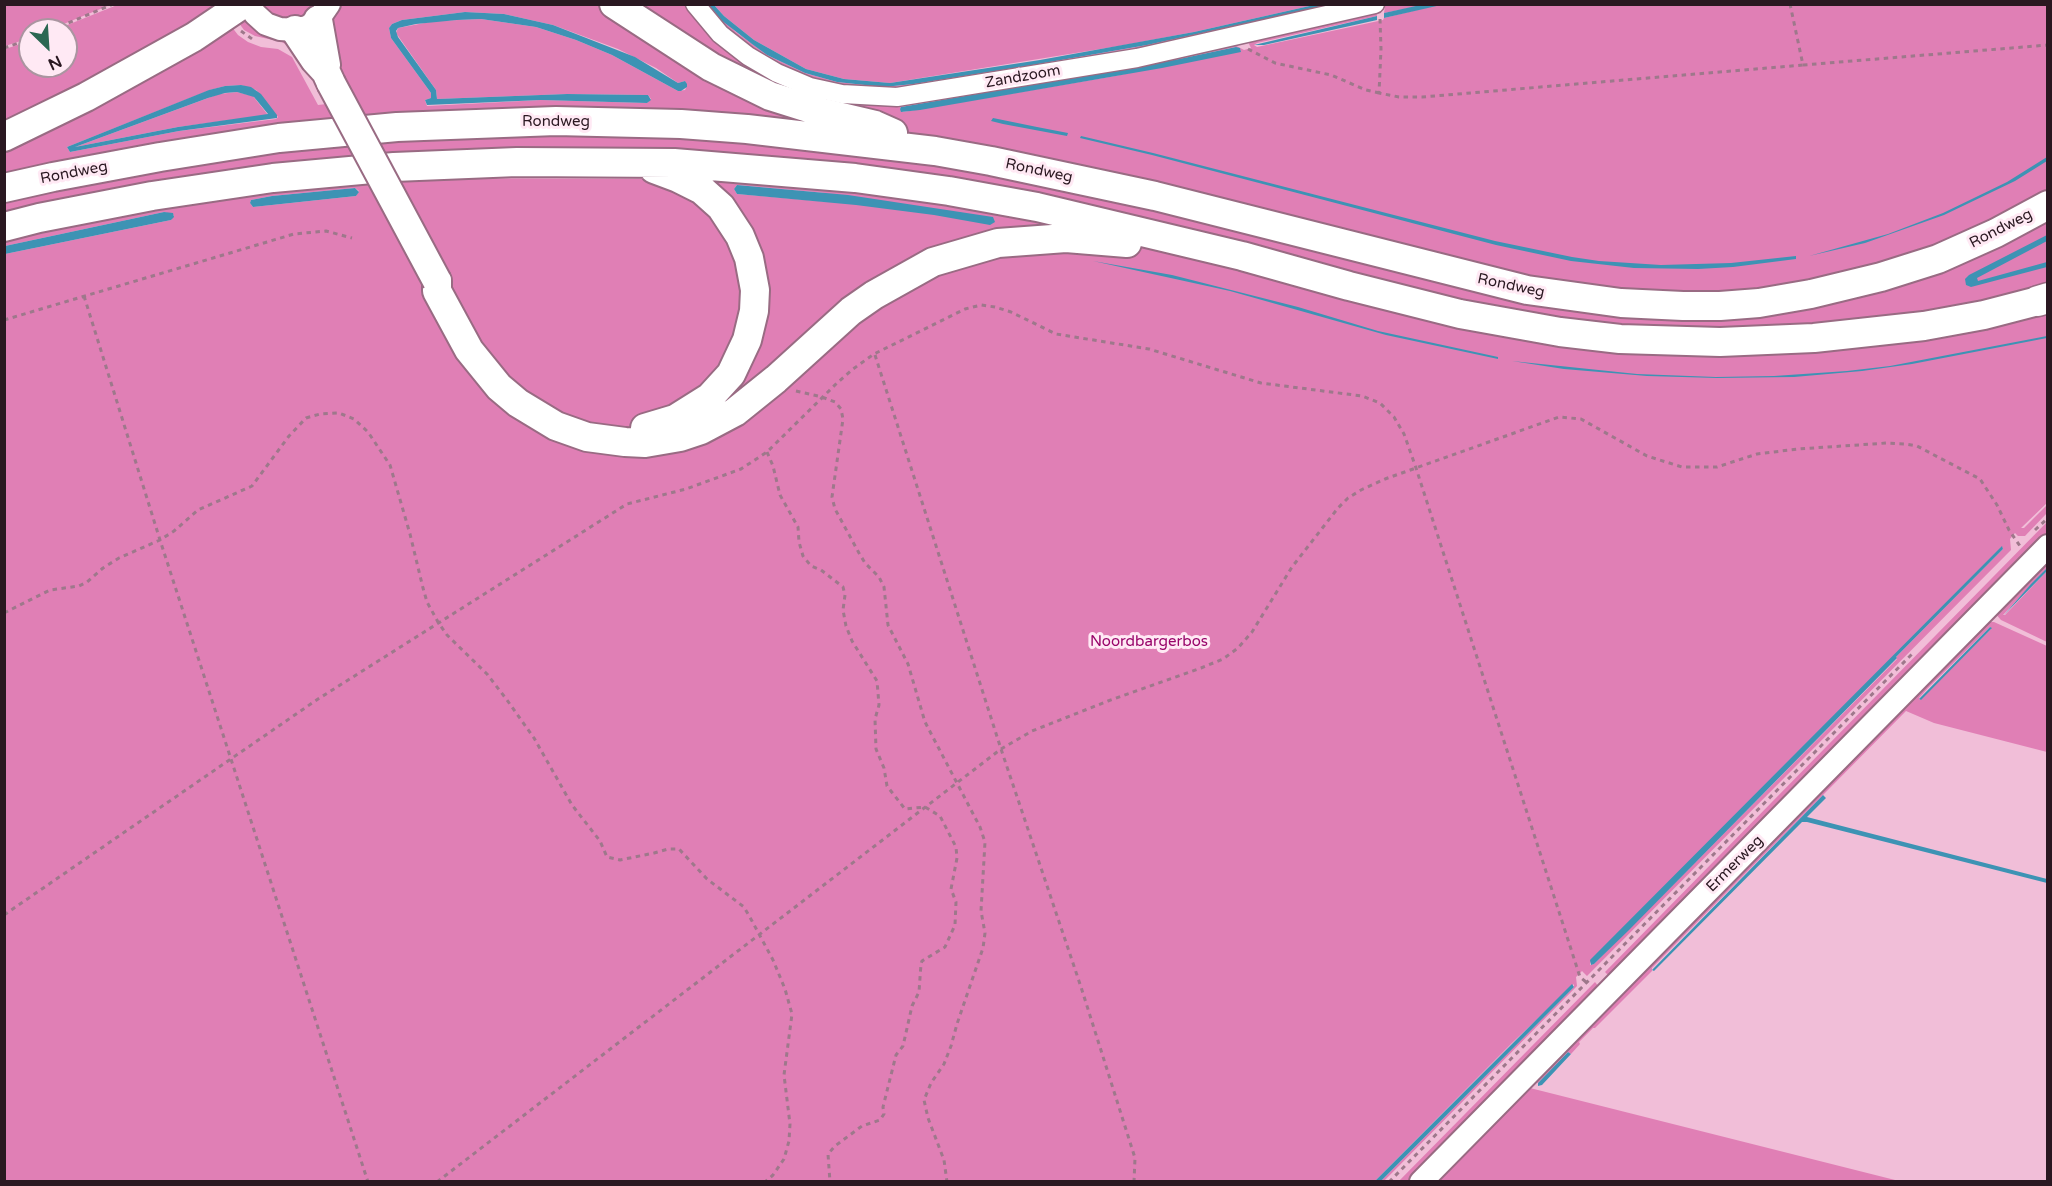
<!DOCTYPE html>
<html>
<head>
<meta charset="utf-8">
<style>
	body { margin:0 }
	#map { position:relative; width:2052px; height:1186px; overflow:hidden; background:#f1bed8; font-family:"Varela Round",sans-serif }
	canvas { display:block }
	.frame { position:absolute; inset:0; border:6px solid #2a1821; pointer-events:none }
	.north { position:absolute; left:18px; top:18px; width:60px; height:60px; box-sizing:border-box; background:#ffe9f4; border:2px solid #aa95a0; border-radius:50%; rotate:155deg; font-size:16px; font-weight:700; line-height:24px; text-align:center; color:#2a1821 }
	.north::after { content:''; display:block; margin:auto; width:21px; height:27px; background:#2c6752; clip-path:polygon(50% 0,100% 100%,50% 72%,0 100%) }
</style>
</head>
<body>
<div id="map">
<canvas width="2052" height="1186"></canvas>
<div class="frame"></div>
<div class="north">N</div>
</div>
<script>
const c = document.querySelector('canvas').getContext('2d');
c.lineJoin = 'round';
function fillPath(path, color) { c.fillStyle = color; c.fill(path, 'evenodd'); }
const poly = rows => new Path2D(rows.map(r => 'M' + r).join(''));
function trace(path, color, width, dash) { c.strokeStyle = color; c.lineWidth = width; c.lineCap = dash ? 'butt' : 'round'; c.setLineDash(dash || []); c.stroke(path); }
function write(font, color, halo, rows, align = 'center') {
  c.font = font + ' "Varela Round",sans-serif'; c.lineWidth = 6; c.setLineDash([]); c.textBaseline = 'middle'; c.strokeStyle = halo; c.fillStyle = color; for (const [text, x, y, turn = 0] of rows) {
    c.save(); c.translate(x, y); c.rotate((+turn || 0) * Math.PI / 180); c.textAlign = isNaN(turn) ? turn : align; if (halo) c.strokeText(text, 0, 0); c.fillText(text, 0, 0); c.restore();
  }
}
const green = poly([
	[5,4,110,4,110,5,49,30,30,30,30,38,5,46],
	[1441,4,2047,5,2048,502,2021,528,2024,528,2047,505,2047,513,2025,536,2018,536,2015,533,2010,539,2011,550,1587,976,1582,971,1576,977,1577,986,1384,1181,1381,1181,1574,987,1574,984,1512,1043,1375,1181,5,1181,5,254,171,220,174,215,164,212,5,246,5,237,166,202,267,188,366,178,653,179,674,182,700,195,713,195,703,186,681,173,818,182,807,163,737,157,585,152,463,153,341,162,231,175,84,199,5,218,4,196,122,171,300,145,417,135,587,130,733,136,794,141,782,122,737,119,594,112,448,116,364,120,197,140,99,157,5,177,5,143,106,91,228,22,238,35,248,42,261,47,278,49,292,57,318,105,353,101,339,73,337,74,335,72,326,39,327,23,337,5,605,5,700,65,753,93,769,100,793,101,839,113,791,98,735,74,703,56,624,5,635,5,717,58,770,84,827,104,866,113,877,113,814,98,761,77,719,56,639,5,688,5,710,29,730,47,773,76,791,84,827,95,876,101,935,96,1097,69,1229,42,1244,50,1251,48,1249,44,1250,37,1376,9,1377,16,1257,43,1254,45,1257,47,1383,20,1384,18],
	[465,12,504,14,553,25,618,49,656,68,678,83,685,81,687,86,685,90,678,91,612,55,576,40,536,27,481,19,435,21,398,28,396,33,436,90,437,99,567,94,648,95,651,99,647,103,541,100,427,106,425,100,431,98,431,93,391,38,389,28,392,24,402,20],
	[1236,47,1241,50,1115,76,903,112,900,109,901,107,1179,59],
	[241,85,256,90,278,117,276,119,179,131,70,152,67,147,210,90,225,86],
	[737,185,825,193,830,202,737,194,734,189],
	[355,188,359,191,356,196,253,207,250,203,251,200,272,196],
	[2002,547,2003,549,1896,657,1897,659,1668,890,1594,964,1590,965,1590,963],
	[117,5,220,5,223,13,5,133,5,49,30,41,30,66,66,66,66,30,55,30],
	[262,5,318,5,303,17,287,20,271,15],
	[699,5,707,5,736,32,767,55,805,73,837,82,883,87,914,84,1027,66,1147,45,1330,5,1359,5,1231,34,931,89,829,87,768,63],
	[714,5,1314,5,1194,32,1119,46,890,83,844,79,806,69,754,40,724,16],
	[1393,5,1425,5,1384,13,1385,6],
	[245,12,262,30,288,39,301,49,320,82,314,82,302,58,293,49,282,42,255,36,244,30,236,19],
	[237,92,253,96,268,115,178,127,75,147,219,94],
	[2047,522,2047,536,1611,978,1605,972],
	[2047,557,2047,568,2003,615,2005,615,2047,571,2047,642,2001,620,1994,612],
	[1987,622,1994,622,2047,646,2047,752,1934,723,1906,711,1652,968,1652,971,1595,1028,1593,1028,1579,1042,1580,1044,1571,1054,1568,1052,1538,1083,1536,1082,1530,1088,1899,1181,1432,1182],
	[1990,627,1991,629,1920,700,1919,698,1928,688],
	[1595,982,1599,987,1410,1181,1398,1182]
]);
const water = poly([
	[1425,4,1441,5,1384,18,1384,13],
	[707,5,714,5,724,16,754,40,806,69,844,79,890,83,1040,60,1194,32,1314,5,1330,5,1147,45,1027,66,914,84,883,87,837,82,805,73,767,55,752,44,721,20],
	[465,12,504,14,553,25,635,57,678,83,685,81,687,84,687,87,681,91,678,91,612,55,576,40,536,27,481,19,457,20,416,24,398,28,396,31,398,37,436,90,437,99,567,94,648,95,651,100,647,103,541,100,427,105,425,100,431,98,431,93,391,38,389,28,392,24,402,20],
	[1377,16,1377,20,1264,45,1254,45],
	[1236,47,1240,48,1241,52,1162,68,920,110,901,112,900,109,901,107,1179,59],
	[241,85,251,87,261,94,277,115,277,118,179,131,70,152,67,147,209,90,225,86],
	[237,92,254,97,268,114,178,127,75,147,208,98,225,93],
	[993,118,1037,127,1068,133,1067,136,1003,124,991,121],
	[1081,136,1153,153,1495,241,1572,257,1599,261,1661,265,1731,263,1796,256,1796,259,1733,267,1698,269,1634,268,1571,261,1496,245,1152,155,1080,138],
	[2047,157,2047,161,2015,181,1944,215,1865,243,1809,256,1888,234,1943,213,2007,182],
	[737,185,848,195,993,217,995,222,990,225,934,215,856,205,737,194,734,189],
	[355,188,359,192,356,196,253,207,250,203,251,200,272,196],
	[164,212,173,213,174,217,171,220,5,254,5,246],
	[2047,235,2047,241,1977,278,1978,281,2047,262,2047,267,1971,287,1966,285,1965,279,1969,275],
	[1093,261,1172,275,1298,307,1378,331,1498,357,1498,359,1386,335,1230,291],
	[2047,336,2047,338,1912,364,1862,371,1794,377,1717,378,1647,376,1564,369,1512,361,1637,374,1716,377,1774,376,1847,371,1890,366],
	[2002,546,2003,549,1896,657,1897,658,1629,930,1594,964,1591,965,1590,960],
	[2047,568,2047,571,2003,616,2031,584],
	[1990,627,1992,628,1921,700,1919,699],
	[1823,795,1826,798,1807,817,2047,879,2047,883,1807,822,1802,822,1654,971,1652,970],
	[1572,984,1574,987,1381,1181,1375,1181],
	[1568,1052,1571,1054,1542,1085,1538,1086,1538,1083]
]);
const path = poly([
	[1380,19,1381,49,1379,93,1399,97,1422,97,1803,65,1790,4],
	[52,30,113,4],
	[241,31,255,41],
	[4,48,30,39],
	[1248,49,1275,63,1331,75,1366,90,1379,93],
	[1803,65,2048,45],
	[84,296,160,540,368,1182],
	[4,320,294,234,326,231,352,238],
	[875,355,1001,749,1081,987,1135,1158,1134,1182],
	[796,391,822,397,835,402,841,409,843,419,832,497,835,509,859,553,865,563,879,577,884,587,888,625,908,664,925,722,980,827,985,842,981,911,985,933,983,948,957,1024,951,1046,944,1064,931,1083,924,1100,928,1118,944,1160,947,1182],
	[767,452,773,466,780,495,798,527,799,542,803,556,811,566,821,570,843,587,845,595,843,610,846,626,852,641,877,681,879,705,875,719,876,749,884,768,887,786,905,809,925,807,940,816,956,847,957,858,951,889,956,902,955,925,945,947,922,961,921,964,919,992,912,1006,903,1046,896,1055,883,1107,884,1114,880,1120,862,1126,835,1146,828,1154,830,1182],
	[2035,530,2048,518],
	[4,613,50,590,79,586,87,582,103,568,119,558,160,540,174,531,198,510,252,486,289,436,306,418,320,414,339,413,354,419,368,432,390,465,410,534,423,588,427,602,438,622,447,635,487,674,507,700,534,738,572,805,600,841,607,857,620,860,654,853,668,849,679,849,707,879,744,907,752,921,773,960,785,989,792,1014,784,1075,790,1124,789,1141,784,1159,773,1175,765,1182],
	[4,915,318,699,627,504,686,489,741,469,767,452,837,383,853,369,874,354,965,309,981,305,995,307,1011,312,1056,334,1149,349,1261,383,1362,396,1380,403,1394,417,1404,434,1416,468,1580,977,1586,982],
	[437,1182,1001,749,1032,731,1108,701,1201,668,1223,659,1238,648,1252,632,1292,567,1338,508,1348,498,1361,490,1385,479,1559,417,1581,419,1647,456,1682,467,1717,467,1757,454,1798,449,1887,443,1905,444,1917,446,1980,479,1997,505,2009,530,2020,546],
	[1389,1182,1914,652]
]);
const minor = poly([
	[695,4,720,34,748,56,777,73,810,87,842,94,897,97,1137,58,1375,4]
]);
const tertiary = poly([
	[249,4,255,14,266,24,280,29,295,30,307,27,318,20,329,4],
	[1421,1182,2048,546]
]);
const primary = poly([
	[614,4,711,67,770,96,824,113,875,125,893,133],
	[318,20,326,65],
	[295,30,315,60,326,72,331,83],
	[4,137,86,97,194,37,243,4],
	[4,188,53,177,160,157,279,138,397,127,556,121,681,124,747,129,935,151,991,161,1155,196,1527,290,1621,303,1683,306,1720,306,1759,303,1811,294,1881,277,1938,259,1996,233,2048,205],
	[4,227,39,218,152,196,273,178,394,167,517,162,674,163,855,178,949,191,1037,207,1242,256,1349,286,1460,314,1560,332,1620,339,1720,342,1814,338,1924,326,1984,315,2038,301],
	[437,281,437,291,469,350,499,387,518,403,556,426,587,437,625,442,645,443,680,437,701,430,735,412,776,379,851,311,874,295,933,262,998,243,1066,238,1127,243],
	[645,428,675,419,710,397,731,374,747,340,754,311,755,290,749,258,740,236,721,207,702,190,678,178,654,169]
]);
const trunk = poly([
	[2038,301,2048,298]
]);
const primaryBridge = poly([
	[331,83,437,281]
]);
const streetNames = [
	["Zandzoom",1023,77,-10],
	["Rondweg",556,122],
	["Rondweg",1039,171,12],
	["Rondweg",74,173,-11],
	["Rondweg",2001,229,-27],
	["Rondweg",1511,286,12],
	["Ermerweg",1735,864,-45]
];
const parkNames = [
	["Noordbargerbos",1149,642]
];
fillPath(green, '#e07fb5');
fillPath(water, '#3d93b4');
trace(minor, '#996b83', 21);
trace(tertiary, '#996b83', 26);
trace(primary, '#996b83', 32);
trace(trunk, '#996b83', 33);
trace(path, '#9e788b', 3, [4.5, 4.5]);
trace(minor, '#fff', 18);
trace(tertiary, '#fff', 22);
trace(primary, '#fff', 28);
trace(trunk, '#fff', 30);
trace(primaryBridge, '#996b83', 32, []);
trace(primaryBridge, '#fff', 28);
write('15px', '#2a1821', '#ffe9f4', streetNames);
write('15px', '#98056a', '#ffe9f4', parkNames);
</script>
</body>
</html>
